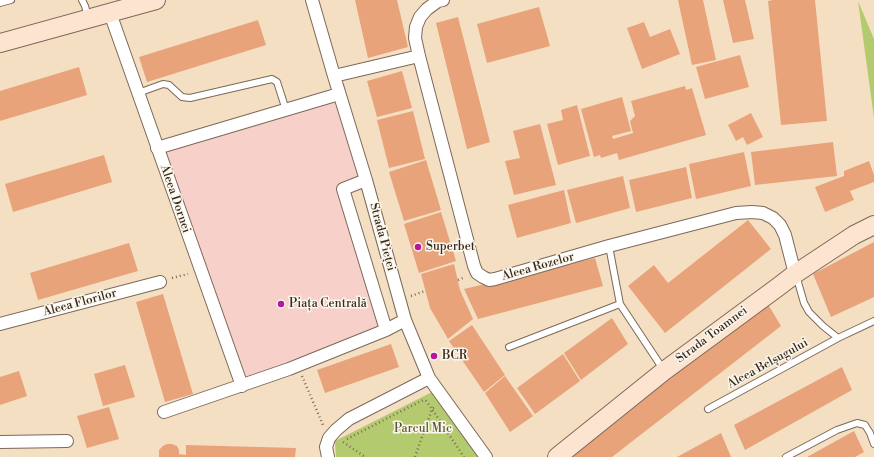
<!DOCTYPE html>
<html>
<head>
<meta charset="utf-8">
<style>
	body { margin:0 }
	canvas { display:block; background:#f4dfc3 }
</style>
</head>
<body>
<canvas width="874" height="457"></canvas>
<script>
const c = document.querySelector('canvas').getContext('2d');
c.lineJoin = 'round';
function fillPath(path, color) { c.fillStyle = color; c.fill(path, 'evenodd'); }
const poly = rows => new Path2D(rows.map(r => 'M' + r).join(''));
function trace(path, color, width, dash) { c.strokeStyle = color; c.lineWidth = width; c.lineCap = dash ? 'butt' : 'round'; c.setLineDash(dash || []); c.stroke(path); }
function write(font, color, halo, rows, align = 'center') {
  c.font = font + ' "Libre Bodoni",serif'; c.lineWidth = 3; c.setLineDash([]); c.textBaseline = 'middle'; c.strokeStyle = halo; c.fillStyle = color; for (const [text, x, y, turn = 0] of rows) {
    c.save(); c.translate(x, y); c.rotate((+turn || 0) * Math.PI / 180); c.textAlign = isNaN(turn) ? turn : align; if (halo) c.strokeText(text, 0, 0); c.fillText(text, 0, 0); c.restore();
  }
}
const built = poly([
	[339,94,366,180,343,189,386,330,242,386,157,148]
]);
const green = poly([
	[858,1,874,39,874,118],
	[432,392,480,457,336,457,335,441]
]);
const building = poly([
	[355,0,397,0,408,47,368,58],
	[678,0,703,0,716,60,692,65],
	[723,0,745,0,754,39,733,43],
	[773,0,815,0,827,121,781,125,768,1],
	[539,7,550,46,487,63,477,24],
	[458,17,490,142,467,149,436,23],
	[258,20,266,45,147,82,139,57],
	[644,22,650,37,670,29,680,54,642,69,627,28],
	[740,55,749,87,705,99,696,67],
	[79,67,87,95,0,121,0,91],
	[402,71,412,108,377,117,367,81],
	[685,86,686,90,692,88,706,135,619,160,617,153,601,158,600,155,594,157,581,109,622,97,631,131,612,136,613,139,633,133,630,121,635,116,631,101],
	[577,105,590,156,558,165,547,124,563,120,561,110],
	[413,111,425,159,389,168,377,120],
	[751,113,763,137,747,145,743,137,736,141,728,125],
	[540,124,556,185,514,195,505,161,520,158,513,131],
	[833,142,837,176,755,185,751,152],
	[744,152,751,186,696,199,689,164],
	[104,155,112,182,13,212,5,184],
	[426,160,441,210,404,221,389,172],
	[869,161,874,175,874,182,850,191,854,200,825,212,815,187,844,176,844,171],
	[686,167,692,198,636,212,629,180],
	[623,176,630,208,576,223,567,190],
	[564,190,571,223,517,238,508,205],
	[441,212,456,261,419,273,404,224],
	[748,220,771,249,665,333,628,286,654,265,668,283],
	[874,242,874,297,831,317,813,274],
	[129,243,138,271,38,300,30,273],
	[595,258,603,286,478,319,464,289],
	[454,264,460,290,473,319,448,339,430,308,421,274],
	[163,294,193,394,165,402,136,302],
	[766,301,781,326,612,457,566,457],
	[612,318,628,344,581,380,564,353],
	[472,325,505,375,484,392,449,341],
	[391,344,399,367,325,393,317,370],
	[563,354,580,381,535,414,517,388],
	[125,365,135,397,103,406,94,374],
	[842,367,852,390,745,450,734,425],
	[19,371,27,396,0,405,0,377],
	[505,376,533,416,510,432,485,393],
	[109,407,119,439,87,448,77,416],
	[854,431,864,452,855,457,807,457],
	[721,433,731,457,677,457],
	[167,444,172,444,177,446,179,450,179,454,186,455,186,445,296,448,295,457,159,457,159,450,163,446]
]);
const path = poly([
	[172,278,188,274],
	[458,280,465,277],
	[411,296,425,291],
	[302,376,323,425],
	[347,439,421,401,424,400,426,401,432,409,434,407],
	[343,442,365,457],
	[415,457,432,409,464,457]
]);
const lane = poly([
	[82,0,85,6,88,17],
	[0,3,11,0],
	[138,93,163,84,169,85,182,97,190,98,272,79,277,82,286,110],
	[609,246,620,304,663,369],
	[796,275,804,303,809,312,823,326,838,338],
	[509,347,620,304],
	[708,409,838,338,874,321],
	[786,457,837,430,857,423,865,425,870,433,874,444]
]);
const street = poly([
	[312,0,334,76,366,180,405,320,429,378,486,457],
	[443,0,438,1,427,9,420,17,416,27,415,38,419,56,474,266,477,273,483,277,489,280,495,279,609,246,736,213,752,212,763,213,773,218,780,225,785,235,795,274],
	[110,13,242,386],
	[334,76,419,56],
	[157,148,339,94],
	[366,180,343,189,386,330],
	[0,324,160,282],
	[164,412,289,369,386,330,405,320],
	[0,442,67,441],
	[328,457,326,447,329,438,336,430,349,419,429,378]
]);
const secondary = poly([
	[0,43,156,0],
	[557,457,664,371,778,287,795,274,854,235,874,225]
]);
const markers = [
	[418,247,4,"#b5179e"],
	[281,304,4,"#b5179e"],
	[434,356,4,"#b5179e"]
];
const streetNames = [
	["Aleea Dornei",175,199,71],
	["Strada Pieței",382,237,75],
	["Aleea Rozelor",538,267,-16],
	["Aleea Florilor",80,303,-15],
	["Strada Toamnei",712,335,-37],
	["Aleea Belșugului",768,364,-29]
];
const poiNames = [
	["Superbet",426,247],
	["Piața Centrală",289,304],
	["BCR",442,356]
];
const parkNames = [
	["Parcul Mic",423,429]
];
fillPath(built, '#f7d0ca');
fillPath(green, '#b4ca6f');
fillPath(building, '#e8a37a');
trace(lane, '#7c6958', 8);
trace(street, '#7c6958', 14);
trace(secondary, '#7c6958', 20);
trace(path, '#7c6958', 2.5, [1, 3]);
trace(lane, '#fff', 6);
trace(street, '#fff', 12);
trace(secondary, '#fde4d1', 18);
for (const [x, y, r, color] of markers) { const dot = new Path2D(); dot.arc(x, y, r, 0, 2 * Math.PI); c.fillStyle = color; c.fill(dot); trace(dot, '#fbf7ec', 1.5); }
write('12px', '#3b2a1e', '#fbf7ec', streetNames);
write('12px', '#3b2a1e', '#fbf7ec', poiNames, 'left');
write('12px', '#5f5a36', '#fbf7ec', parkNames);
</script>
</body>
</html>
